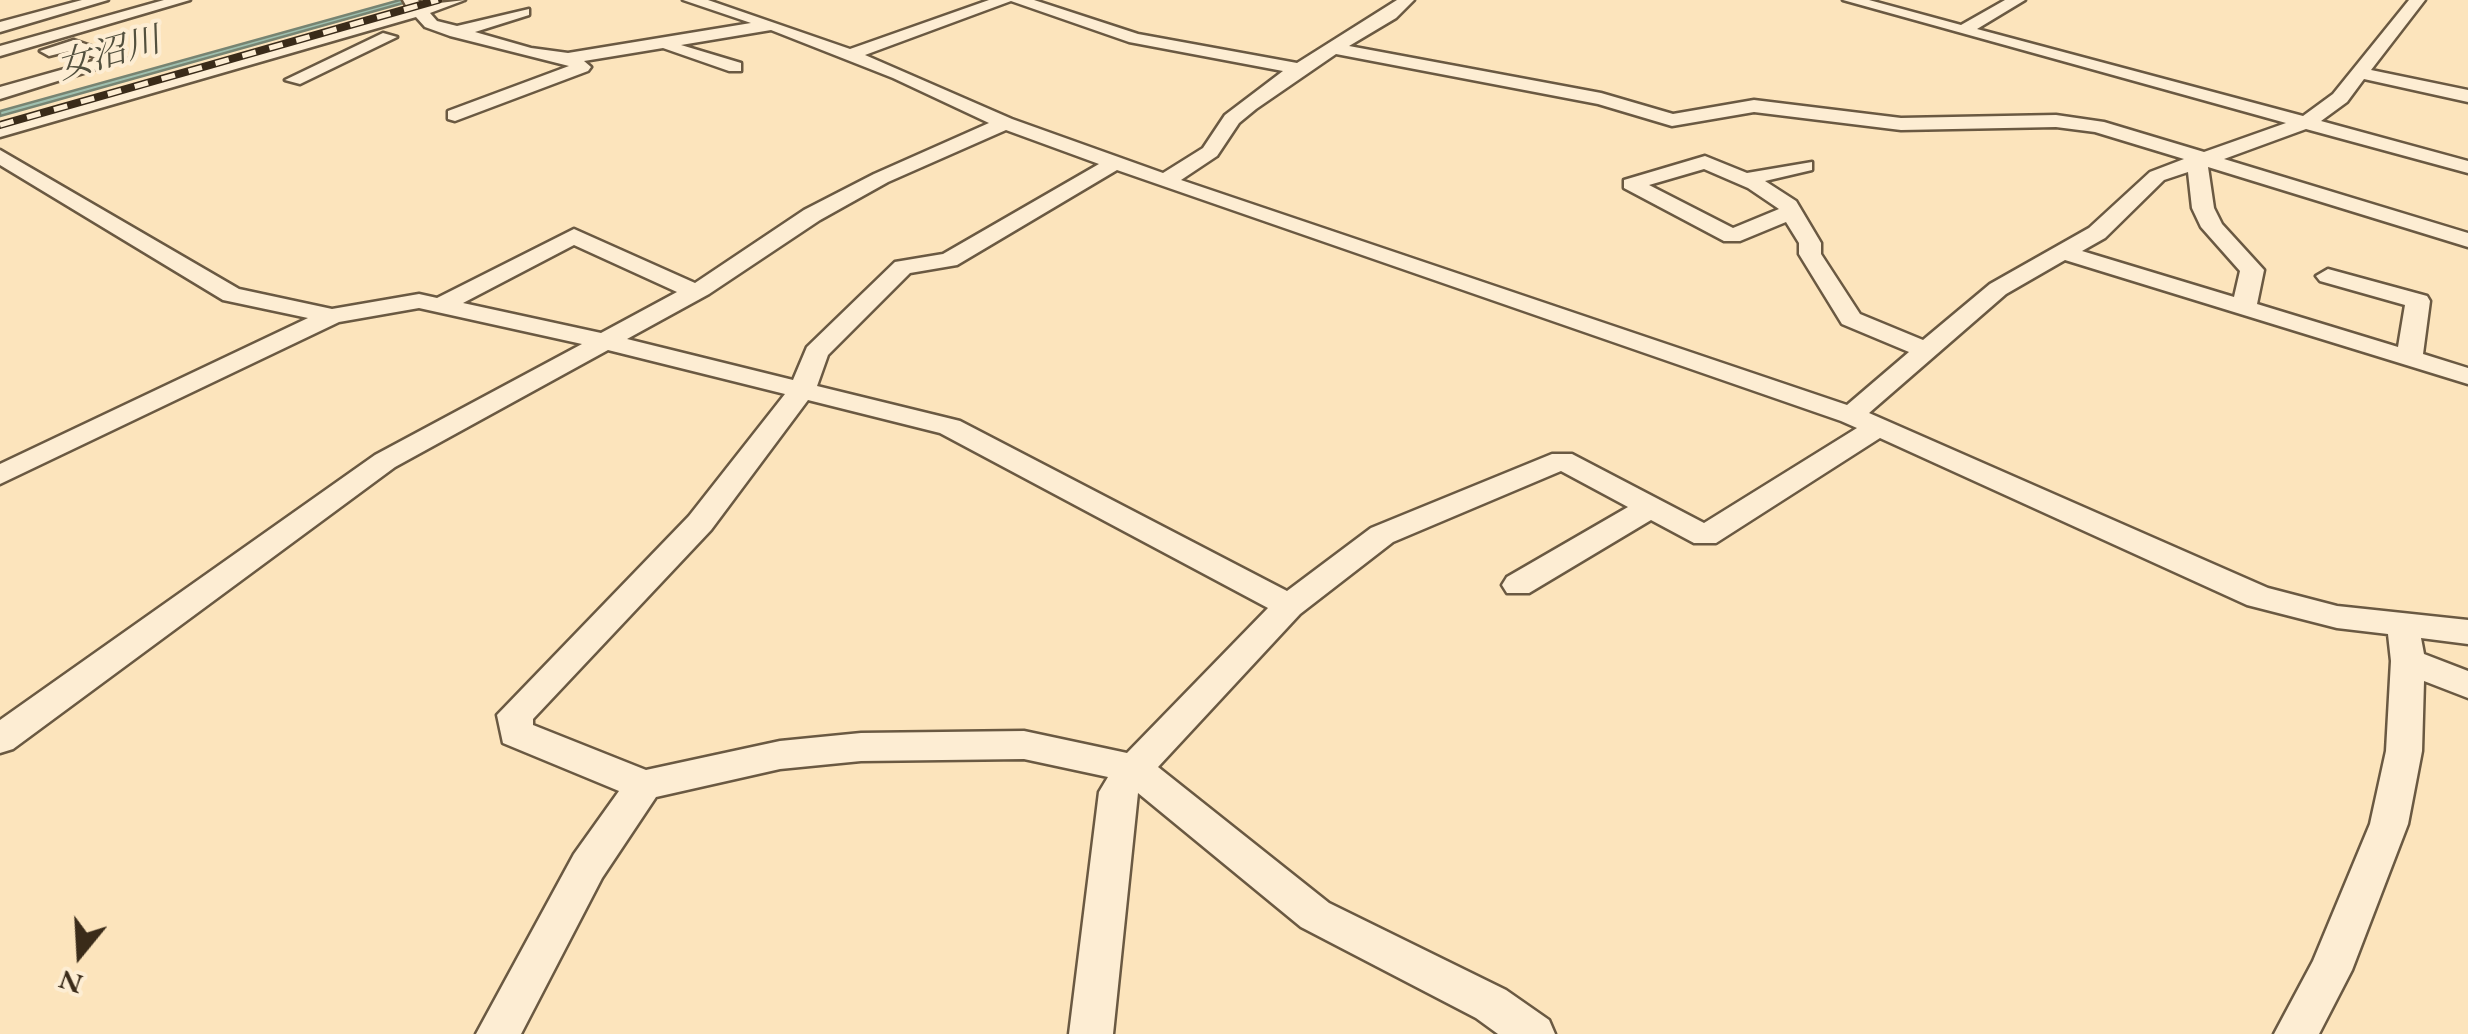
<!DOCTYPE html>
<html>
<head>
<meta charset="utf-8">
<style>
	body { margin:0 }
	#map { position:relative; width:2468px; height:1034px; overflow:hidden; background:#fce4bc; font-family:"EB Garamond",serif }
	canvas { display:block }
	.north { position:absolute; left:30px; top:904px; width:100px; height:100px; -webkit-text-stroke:8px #fdedd3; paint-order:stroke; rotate:198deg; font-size:28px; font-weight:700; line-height:40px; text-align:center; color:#3a2b19 }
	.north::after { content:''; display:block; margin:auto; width:35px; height:45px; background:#3a2b19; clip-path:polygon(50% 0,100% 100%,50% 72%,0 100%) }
</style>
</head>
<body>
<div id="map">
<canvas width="2468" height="1034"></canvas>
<div class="north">N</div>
</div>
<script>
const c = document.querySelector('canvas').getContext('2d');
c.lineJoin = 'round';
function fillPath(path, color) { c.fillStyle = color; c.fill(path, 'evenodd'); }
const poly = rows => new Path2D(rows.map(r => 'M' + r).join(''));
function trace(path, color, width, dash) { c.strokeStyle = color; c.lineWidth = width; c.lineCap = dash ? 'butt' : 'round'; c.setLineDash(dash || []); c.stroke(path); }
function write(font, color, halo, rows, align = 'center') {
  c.font = font + ' "EB Garamond","Noto Serif JP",serif'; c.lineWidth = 8; c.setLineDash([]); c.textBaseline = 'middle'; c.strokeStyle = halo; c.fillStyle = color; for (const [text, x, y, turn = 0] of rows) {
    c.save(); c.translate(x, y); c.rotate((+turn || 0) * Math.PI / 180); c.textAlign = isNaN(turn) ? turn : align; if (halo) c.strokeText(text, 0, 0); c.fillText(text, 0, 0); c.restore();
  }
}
const water = poly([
	[400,0,414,0,0,116,0,111,400,0]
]);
const minor = poly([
	[82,0,108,0,0,32,0,22,82,0],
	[164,0,190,0,0,56,0,46,164,0],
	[403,0,418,0,422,5,465,0,430,13,437,21,457,26,529,9,529,15,475,32,531,48,568,53,751,23,683,0,708,0,850,49,989,0,1034,0,1138,34,1297,63,1397,0,1414,0,1396,18,1349,46,1601,93,1673,114,1754,100,1901,118,2056,115,2104,122,2204,152,2286,123,1843,0,1869,0,1961,25,2005,0,2025,0,1977,29,2303,116,2333,94,2409,0,2425,0,2371,70,2468,90,2468,102,2364,79,2347,102,2321,121,2468,161,2468,173,2306,129,2224,159,2468,233,2468,247,2208,167,2214,208,2222,224,2264,270,2257,304,2398,347,2405,305,2320,281,2316,276,2328,269,2427,296,2430,301,2423,354,2468,368,2468,384,2065,260,2006,294,1869,413,2268,588,2337,606,2468,620,2468,644,2421,638,2424,654,2468,671,2468,698,2424,681,2422,751,2408,824,2352,970,2319,1034,2274,1034,2313,961,2370,824,2386,751,2391,661,2388,634,2337,628,2247,605,1880,438,1716,543,1694,543,1651,520,1529,593,1507,593,1502,585,1507,577,1628,507,1561,471,1393,542,1300,614,1158,767,1329,903,1506,990,1549,1020,1555,1034,1498,1034,1476,1018,1301,927,1138,793,1113,1034,1069,1034,1099,792,1108,777,1024,759,861,761,780,769,656,797,602,878,521,1034,476,1034,574,854,619,791,503,743,497,715,689,516,785,394,608,350,395,467,13,749,0,753,0,720,375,455,582,344,419,308,339,322,0,484,0,464,308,318,223,300,0,165,0,150,239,289,332,309,419,294,437,298,574,229,695,283,804,210,874,174,989,123,893,78,771,30,681,45,741,63,741,71,729,71,663,48,584,61,591,67,588,71,455,121,448,119,448,111,569,66,450,36,425,27,416,17,0,137,0,125,408,9,403,0],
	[1011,1,1129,42,1283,71,1225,115,1203,148,1163,173,1012,119,865,55,1011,1],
	[1336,54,1598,104,1672,126,1754,112,1901,130,2056,127,2095,132,2184,159,2150,172,2089,228,1990,284,1923,340,1860,314,1821,254,1821,243,1796,201,1765,181,1812,170,1812,162,1747,173,1705,156,1624,180,1624,188,1724,241,1740,241,1786,222,1799,243,1799,254,1842,324,1909,352,1847,405,1181,180,1217,156,1239,123,1256,109,1336,54],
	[1006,130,1099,164,943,254,895,262,807,347,793,380,627,339,709,294,820,220,888,182,1006,130],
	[1704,169,1748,188,1779,209,1733,228,1649,185,1704,169],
	[1117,170,1841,421,1857,428,1704,523,1572,454,1552,454,1371,528,1287,591,960,421,817,386,828,355,910,273,957,265,1117,170],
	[2188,172,2192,208,2201,227,2240,271,2234,297,2082,251,2105,238,2164,180,2188,172],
	[574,245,677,292,601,333,463,303,574,245],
	[808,400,940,433,1268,608,1127,753,1024,731,861,733,780,741,646,770,533,725,533,719,711,530,808,400],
	[383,33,397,37,300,84,285,80,383,33],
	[74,40,128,59,0,99,0,87,100,59,73,50,49,56,40,51,74,40]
]);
const rail = poly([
	[0,125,438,0]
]);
const farWaternames = [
	["女沼川",109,55,-16]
];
fillPath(water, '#9fbfae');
trace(water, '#778472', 2.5);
trace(minor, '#6a5942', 5);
fillPath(minor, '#fdedd3');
trace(rail, '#3a2b19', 8);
trace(rail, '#fdedd3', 5, [14]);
write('italic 35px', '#53503e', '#fdedd3', farWaternames);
</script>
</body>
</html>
